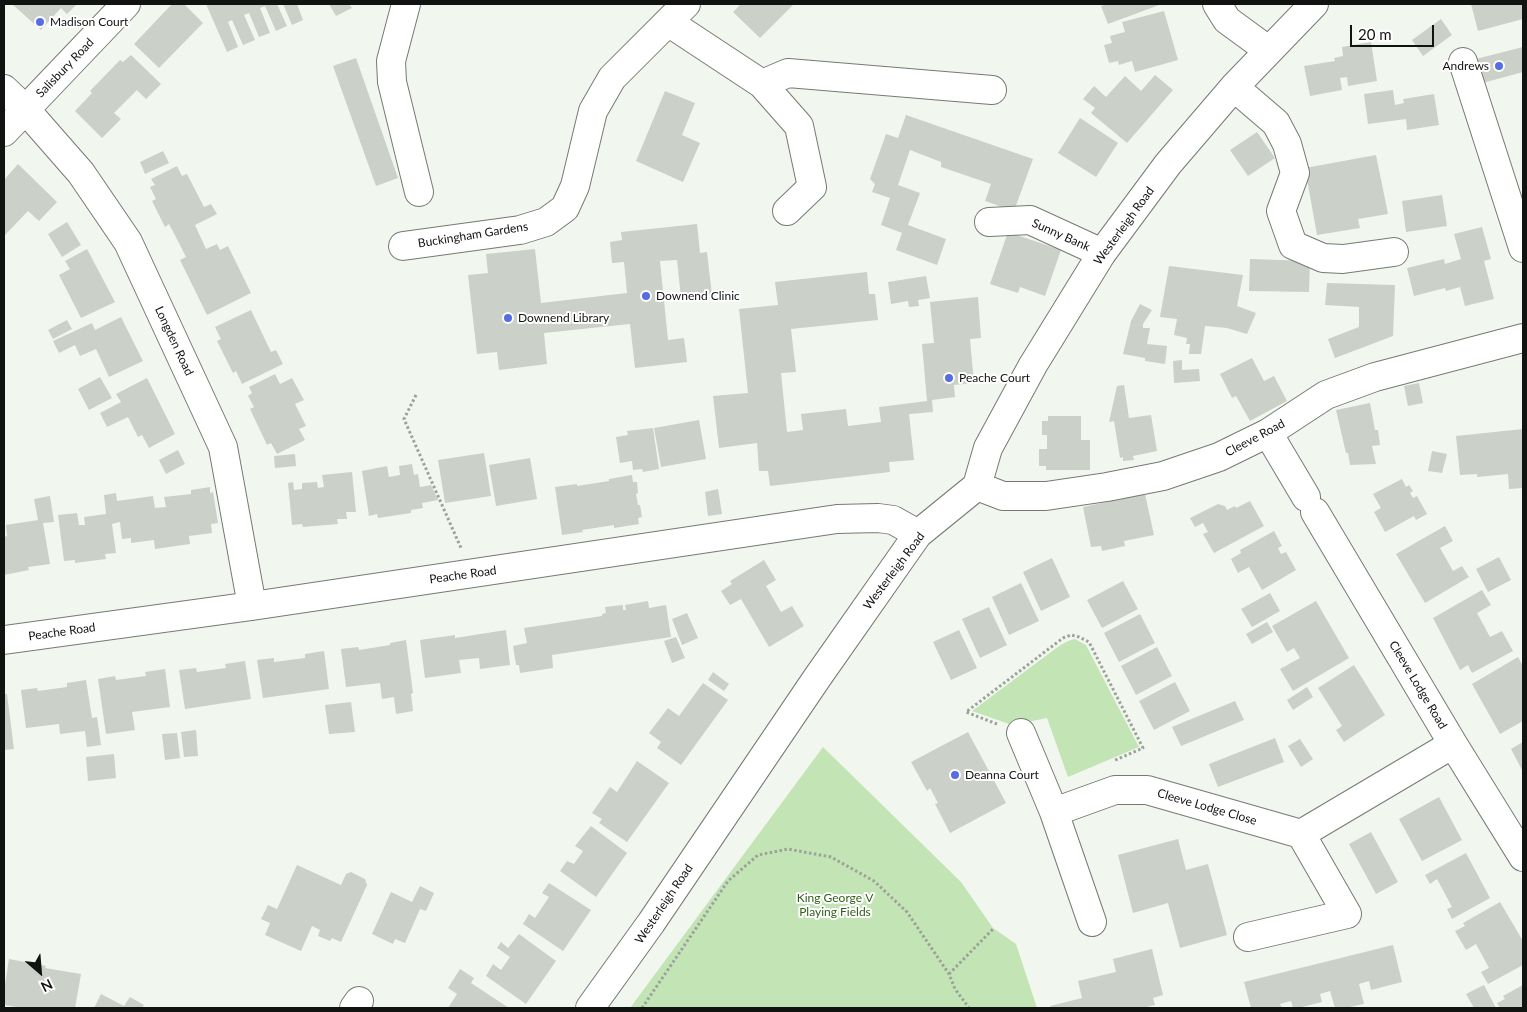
<!DOCTYPE html>
<html>
<head>
<meta charset="utf-8">
<style>
	body { margin:0 }
	#map { position:relative; width:1527px; height:1012px; overflow:hidden; background:#f1f7ef; font-family:Lato,sans-serif }
	canvas { display:block }
	.frame { position:absolute; inset:0; border:5px solid #111310; pointer-events:none }
	.north { position:absolute; left:15px; top:947px; width:50px; height:50px; -webkit-text-stroke:4px #fff; paint-order:stroke; rotate:153deg; font-size:14px; font-weight:700; line-height:20px; text-align:center; color:#111310 }
	.north::after { content:''; display:block; margin:auto; width:18px; height:22px; background:#111310; clip-path:polygon(50% 0,100% 100%,50% 72%,0 100%) }
	.scale { position:absolute; left:1350px; top:25px; width:84px; height:22px; box-sizing:border-box; border:2px solid #111310; border-top:0; padding-left:6px; font-size:15px; line-height:18px; white-space:nowrap; color:#111310; -webkit-text-stroke:4px #fff; paint-order:stroke }
</style>
</head>
<body>
<div id="map">
<canvas width="1527" height="1012"></canvas>
<div class="frame"></div>
<div class="north">N</div>
<div class="scale">20 m</div>
</div>
<script>
const c = document.querySelector('canvas').getContext('2d');
c.lineJoin = 'round';
function fillPath(path, color) { c.fillStyle = color; c.fill(path, 'evenodd'); }
const poly = rows => new Path2D(rows.map(r => 'M' + r).join(''));
function trace(path, color, width, dash) { c.strokeStyle = color; c.lineWidth = width; c.lineCap = dash ? 'butt' : 'round'; c.setLineDash(dash || []); c.stroke(path); }
function write(font, color, halo, rows, align = 'center') {
  c.font = font + ' Lato,sans-serif'; c.lineWidth = 4; c.setLineDash([]); c.textBaseline = 'middle'; c.strokeStyle = halo; c.fillStyle = color; for (const [text, x, y, turn = 0] of rows) {
    c.save(); c.translate(x, y); c.rotate((+turn || 0) * Math.PI / 180); c.textAlign = isNaN(turn) ? turn : align; if (halo) c.strokeText(text, 0, 0); c.fillText(text, 0, 0); c.restore();
  }
}
const green = poly([
	[1075,639,1086,645,1139,747,1068,777,1047,718,1012,725,972,711,1059,646,1068,641],
	[823,747,961,882,993,928,1016,944,1037,1008,630,1008]
]);
const building = poly([
	[12,4,77,4,67,14,61,8,41,30],
	[172,4,184,4,203,23,159,68,134,44],
	[206,4,277,4,287,26,276,31,265,6,260,8,270,33,259,37,249,13,244,15,255,40,243,45,232,20,228,22,238,47,227,52],
	[283,4,297,4,303,20,292,25],
	[329,4,349,4,352,8,336,16],
	[741,4,794,4,760,38,733,12],
	[1107,4,1162,4,1108,24,1101,6],
	[1471,4,1523,4,1523,19,1478,31],
	[1164,11,1178,60,1135,72,1132,61,1119,65,1118,61,1109,63,1104,45,1112,43,1110,36,1125,32,1122,22],
	[1441,19,1452,35,1423,56,1412,40],
	[1371,42,1377,81,1348,86,1347,77,1340,78,1342,90,1310,96,1304,66,1335,61,1334,58,1343,56,1342,47],
	[1523,47,1523,72,1479,84,1472,60],
	[131,55,161,84,146,99,137,90,114,113,121,119,102,138,75,111,92,93,90,91,120,60,123,62],
	[356,58,398,178,376,186,333,66],
	[1155,75,1173,90,1127,143,1091,113,1095,108,1083,99,1094,86,1106,97,1125,76,1141,91],
	[1393,90,1395,105,1404,103,1403,99,1434,94,1439,125,1407,130,1406,119,1368,124,1364,94],
	[665,91,695,103,682,135,700,143,683,182,636,161],
	[906,115,1033,159,1014,211,985,201,991,184,941,167,941,162,910,150,898,185,920,193,908,225,946,239,937,265,896,250,902,233,881,225,890,198,872,192,875,184,870,179,886,134,898,138],
	[1080,118,1118,143,1096,177,1058,153],
	[1257,132,1275,158,1248,176,1230,150],
	[163,151,169,163,145,174,140,162],
	[1376,155,1388,214,1358,219,1360,228,1317,235,1305,168],
	[18,164,57,202,39,221,28,211,4,236,4,180],
	[177,166,182,176,187,174,204,207,211,204,217,214,195,225,206,249,217,244,220,250,228,246,251,293,207,315,180,260,186,257,180,245,169,224,165,227,152,201,156,199,150,187,155,185,151,179],
	[1442,195,1447,226,1406,232,1402,201],
	[67,222,81,245,62,257,48,234],
	[697,224,700,253,707,252,712,295,681,298,677,260,660,261,668,340,684,338,687,362,635,368,630,324,544,333,547,364,499,370,497,352,477,354,468,275,488,273,486,254,535,249,541,303,627,293,624,262,612,263,610,242,622,240,621,232],
	[1482,227,1491,259,1484,261,1494,299,1465,306,1460,287,1446,291,1445,288,1414,296,1407,268,1444,259,1445,264,1461,259,1454,234],
	[1008,232,1061,250,1045,296,1020,287,1018,293,990,284],
	[87,249,115,302,81,318,59,275,70,269,65,261],
	[1250,259,1310,261,1309,292,1249,291],
	[1169,266,1243,275,1237,306,1256,313,1247,334,1227,328,1205,326,1201,354,1189,354,1190,344,1186,344,1187,338,1174,335,1177,319,1160,317],
	[867,272,869,294,875,294,878,320,791,329,796,372,781,373,787,432,803,430,801,414,846,409,848,426,881,422,879,407,927,401,922,344,934,343,930,302,978,297,981,338,970,339,974,383,954,385,955,397,932,400,933,412,909,414,914,460,889,462,890,472,770,486,768,471,759,471,757,443,719,448,713,396,748,393,739,309,778,305,775,282],
	[926,276,930,298,918,300,919,306,909,307,908,301,891,304,888,282],
	[1327,283,1395,285,1393,336,1335,358,1328,339,1359,327,1359,307,1325,305],
	[1140,304,1152,310,1143,324,1143,328,1150,328,1147,344,1167,346,1165,364,1145,361,1145,358,1123,354,1131,321],
	[251,310,271,352,276,350,283,364,242,384,236,371,233,373,217,341,221,339,215,327],
	[121,317,143,361,109,377,96,349,80,356,75,345,59,353,53,341,92,323,95,330],
	[67,320,72,329,53,339,48,330],
	[1252,358,1264,381,1274,376,1287,401,1250,421,1236,396,1232,398,1220,374],
	[1182,360,1182,370,1199,369,1200,381,1174,383,1173,361],
	[275,374,280,384,292,378,304,400,295,404,306,426,299,429,305,440,277,454,271,443,267,445,250,409,254,407,248,396,252,393,249,387],
	[100,377,112,398,89,410,78,389],
	[147,378,175,434,149,448,142,435,138,437,128,417,107,427,100,413,121,402,116,394],
	[1419,383,1423,403,1408,406,1404,386],
	[1124,385,1129,418,1151,415,1157,451,1133,456,1134,460,1123,461,1123,457,1120,458,1114,421,1109,422,1117,386],
	[1370,403,1375,430,1378,430,1380,445,1372,446,1376,464,1350,465,1348,453,1346,453,1336,410],
	[1048,416,1081,416,1081,440,1090,440,1090,470,1046,470,1046,466,1039,466,1039,449,1047,449,1047,435,1042,435,1042,421,1048,421],
	[699,420,706,459,661,467,654,428],
	[653,428,659,469,643,472,642,469,633,470,632,461,620,463,616,437,628,435,627,431],
	[1523,429,1523,488,1509,489,1508,474,1477,477,1477,474,1460,475,1456,436],
	[178,450,185,464,166,474,159,460],
	[1432,451,1447,454,1442,473,1428,471],
	[484,453,491,496,445,503,438,460],
	[295,454,296,466,275,468,274,456],
	[530,458,537,499,496,506,489,465],
	[412,464,414,475,418,474,420,487,431,485,438,500,422,503,423,508,411,510,411,513,378,518,377,514,369,516,362,471,387,466,389,477,400,475,399,466],
	[352,472,356,512,346,512,347,519,337,519,338,524,303,527,302,524,292,525,288,483,293,482,294,490,302,489,302,483,317,482,318,488,324,487,322,475],
	[632,475,633,482,637,482,638,493,636,494,638,505,640,505,642,517,638,518,639,524,614,528,614,525,582,530,583,532,562,535,555,487,577,484,577,486,609,481,609,479],
	[1402,479,1406,487,1409,485,1413,491,1410,493,1413,498,1417,496,1427,514,1416,520,1414,516,1385,532,1374,512,1381,508,1373,494],
	[210,487,210,493,213,492,218,523,211,524,212,533,189,536,190,544,155,549,154,540,131,543,131,538,122,539,120,522,112,524,116,553,105,554,106,559,75,563,75,560,64,561,58,515,77,513,79,525,85,525,84,517,106,514,104,495,116,493,117,501,153,496,155,508,166,507,164,497,191,494,191,490],
	[718,489,722,514,708,516,705,492],
	[1145,494,1154,535,1124,541,1125,546,1102,551,1101,546,1091,547,1083,507],
	[50,496,54,522,43,523,50,564,28,567,29,570,4,575,4,537,7,536,6,525,38,520,34,499],
	[1250,501,1264,526,1214,553,1203,534,1208,532,1203,523,1195,527,1190,518,1218,504,1225,506,1227,510,1235,506,1236,508],
	[1445,526,1453,541,1440,548,1453,571,1462,566,1469,577,1425,603,1396,554],
	[1274,531,1282,546,1278,548,1281,554,1286,552,1296,570,1262,590,1249,567,1238,573,1231,559,1241,553,1240,550],
	[1499,557,1511,580,1488,592,1476,569],
	[1052,558,1070,597,1041,611,1023,572],
	[764,560,776,580,766,586,781,612,792,606,804,626,769,647,741,599,730,605,721,591,732,584,730,581],
	[1123,581,1138,609,1102,628,1087,600],
	[1021,583,1039,621,1009,635,992,597],
	[1482,590,1491,605,1477,613,1490,637,1502,631,1513,651,1472,673,1468,665,1460,670,1433,618],
	[1270,593,1280,611,1252,627,1241,609],
	[648,601,649,608,666,605,671,637,552,655,553,668,520,673,519,665,516,665,513,646,527,643,524,628,602,616,602,614,606,613,605,607,623,605,623,610,626,610,625,605],
	[1316,601,1349,658,1293,691,1280,669,1300,658,1294,648,1287,652,1272,626],
	[989,607,1007,645,980,658,962,619],
	[687,613,698,638,682,645,672,619],
	[1140,614,1155,643,1119,662,1104,633],
	[1267,622,1273,632,1252,644,1246,634],
	[506,630,510,665,480,669,479,658,459,660,461,673,425,678,420,640,455,635,455,638],
	[959,630,977,668,951,680,933,642],
	[676,637,685,658,672,663,664,641],
	[406,640,413,693,411,694,413,711,396,714,394,697,382,699,380,683,346,687,341,649,358,647,359,650,390,645,390,643],
	[1157,647,1172,676,1136,695,1121,666],
	[324,651,329,689,263,698,257,660,274,658,274,662,305,658,305,654],
	[1518,657,1523,666,1523,721,1500,734,1472,684],
	[245,661,251,699,185,709,179,670,196,668,197,672,226,668,225,664],
	[1354,665,1385,715,1344,742,1336,730,1342,726,1318,688],
	[165,669,170,707,132,712,135,730,106,734,98,679,115,676,116,680,146,676,145,672],
	[713,672,729,684,724,691,708,680],
	[86,680,92,718,97,717,101,745,87,747,85,731,60,734,59,724,26,728,21,690,37,688,38,691,67,687,67,683],
	[1175,682,1190,711,1154,730,1139,701],
	[703,683,728,700,681,765,657,748,661,742,649,733,668,708,679,716],
	[1307,687,1313,697,1293,710,1287,700],
	[4,694,7,694,14,749,4,750],
	[1235,701,1244,720,1181,746,1172,727],
	[351,702,355,732,329,734,325,705],
	[196,730,198,756,184,757,181,732],
	[968,732,1006,803,950,833,935,804,938,803,930,788,927,791,911,762],
	[177,733,180,758,165,760,162,734],
	[1275,738,1284,762,1218,787,1209,764],
	[1300,739,1313,759,1301,767,1288,746],
	[1523,742,1523,772,1511,749],
	[114,754,116,778,88,781,86,757],
	[637,761,669,783,627,842,599,823,602,819,592,813,610,787,617,792],
	[1439,797,1462,840,1422,861,1399,819],
	[591,826,627,853,596,897,560,871,567,861,574,864,583,851,575,846],
	[1371,832,1398,882,1376,894,1349,844],
	[1178,839,1186,870,1208,864,1227,935,1180,948,1168,903,1133,913,1118,855],
	[1466,853,1490,898,1452,919,1447,909,1452,907,1437,879,1430,884,1425,875],
	[297,865,341,885,346,874,351,872,365,879,367,885,341,942,332,938,330,941,318,936,320,930,312,926,301,951,265,935,270,923,261,919,268,905,277,909],
	[549,883,591,910,563,951,523,924,529,914,535,918,549,897,542,893],
	[420,886,434,893,426,911,420,909,405,943,395,939,393,944,372,934,391,892,412,902],
	[1500,902,1523,941,1523,965,1488,984,1481,972,1489,968,1476,944,1466,950,1455,931,1465,926,1463,923],
	[519,934,556,961,526,1004,486,976,493,964,501,970,510,957,497,948,501,942,508,948],
	[1393,945,1402,982,1371,990,1369,981,1359,984,1364,1004,1345,1008,1335,1008,1330,991,1320,994,1322,1002,1298,1008,1293,1008,1291,1001,1280,1004,1282,1008,1251,1008,1244,982],
	[1152,949,1163,995,1153,998,1155,1005,1142,1008,1051,1008,1050,1006,1082,998,1078,981,1116,972,1113,959],
	[9,959,46,966,45,968,81,974,75,1008,23,1008,4,1005,4,991],
	[460,969,474,978,471,983,509,1008,448,1008,457,994,448,988],
	[1484,985,1496,1008,1474,1008,1466,994],
	[1523,985,1523,1008,1500,1008,1497,1003,1505,999,1503,996],
	[101,994,124,1006,130,997,144,1005,142,1008,94,1008]
]);
const path = poly([
	[416,395,404,419,461,548],
	[997,724,966,712,1063,638,1071,635,1079,637,1089,642,1143,748,1113,761],
	[949,974,993,929],
	[642,1008,728,881,758,855,788,849,831,857,874,881,907,912,949,974,955,989,969,1008]
]);
const minor = poly([
	[406,4,391,61,392,82,419,192],
	[1217,4,1227,20,1268,50],
	[668,22,762,84,799,126,812,187,787,211],
	[1463,62,1523,248],
	[762,84,788,73,992,90],
	[1234,87,1276,123,1287,144,1295,173,1281,211,1293,245,1323,258,1343,259,1394,252],
	[4,89,25,109,81,173,128,242,223,447,252,606],
	[4,132,126,4],
	[989,222,1030,220,1102,253],
	[403,246,520,230,546,222,565,208,575,186,593,111,612,78,686,4],
	[1268,433,1306,497],
	[977,486,1003,496,1046,496,1107,487,1163,476,1219,457,1268,433,1326,395,1375,377,1523,338],
	[1315,512,1453,744,1523,857],
	[4,640,252,606,837,519,878,518,893,520,918,534],
	[1021,733,1054,812,1092,922],
	[1054,812,1115,790,1147,790,1301,834,1453,744],
	[1248,937,1347,914,1301,834],
	[354,1008,359,1001],
	[590,1008,651,923,817,678,918,534,977,486,988,448,1033,365,1102,253,1168,164,1234,87,1314,4]
]);
const markers = [
	[40,22,5,"#566ee4"],
	[1499,66,5,"#566ee4"],
	[646,296,5,"#566ee4"],
	[508,318,5,"#566ee4"],
	[949,378,5,"#566ee4"],
	[955,775,5,"#566ee4"]
];
const poiNames = [
	["Madison Court",50,22],
	["Andrews",1489,66,"right"],
	["Downend Clinic",656,296],
	["Downend Library",518,318],
	["Peache Court",959,378],
	["Deanna Court",965,775]
];
const streetNames = [
	["Salisbury Road",65,68,-46],
	["Westerleigh Road",1124,226,-54],
	["Buckingham Gardens",473,235,-9],
	["Sunny Bank",1061,235,24],
	["Longden Road",174,341,65],
	["Cleeve Road",1255,438,-28],
	["Westerleigh Road",894,571,-53],
	["Peache Road",463,575,-8],
	["Peache Road",62,632,-8],
	["Cleeve Lodge Road",1418,685,59],
	["Cleeve Lodge Close",1207,807,16],
	["Westerleigh Road",664,904,-56]
];
const parkNames = [
	["King George V",835,898],
	["Playing Fields",835,912]
];
fillPath(green, '#c3e4b5');
fillPath(building, '#cbd0c9');
trace(minor, '#757a73', 30);
trace(path, '#9ca19b', 3, [2.5, 2.5]);
trace(minor, '#fff', 28);
for (const [x, y, r, color] of markers) { const dot = new Path2D(); dot.arc(x, y, r, 0, 2 * Math.PI); c.fillStyle = color; c.fill(dot); trace(dot, '#fff', 2); }
write('12px', '#111310', '#fff', poiNames, 'left');
write('12px', '#111310', '#fff', streetNames);
write('12px', '#305d17', '#fff', parkNames);
</script>
</body>
</html>
